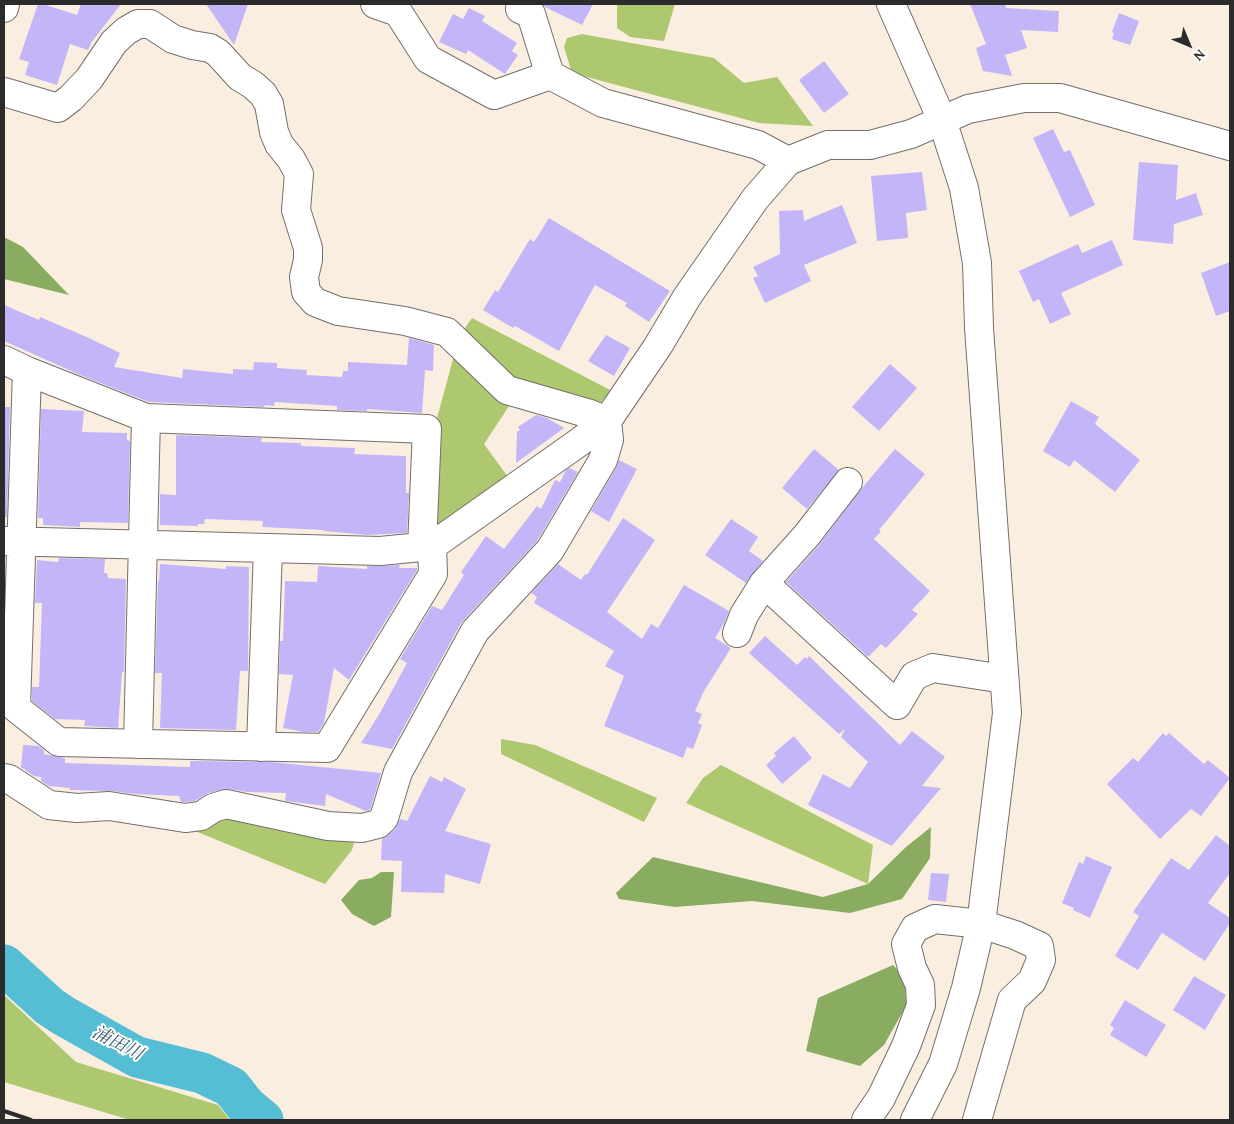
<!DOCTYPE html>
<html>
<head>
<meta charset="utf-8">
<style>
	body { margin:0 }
	#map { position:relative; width:1234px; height:1124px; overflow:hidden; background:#faeee1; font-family:"Gentium Book Plus",serif }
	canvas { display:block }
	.frame { position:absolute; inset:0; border:5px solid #2b2b2b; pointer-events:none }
	.north { position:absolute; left:1164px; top:20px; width:50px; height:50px; -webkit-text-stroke:4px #fff; paint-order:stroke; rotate:135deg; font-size:14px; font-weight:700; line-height:20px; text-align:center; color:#2b2b2b }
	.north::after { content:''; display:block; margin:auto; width:18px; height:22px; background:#2b2b2b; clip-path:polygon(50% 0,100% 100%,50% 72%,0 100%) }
</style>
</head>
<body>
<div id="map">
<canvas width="1234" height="1124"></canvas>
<div class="frame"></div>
<div class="north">N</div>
</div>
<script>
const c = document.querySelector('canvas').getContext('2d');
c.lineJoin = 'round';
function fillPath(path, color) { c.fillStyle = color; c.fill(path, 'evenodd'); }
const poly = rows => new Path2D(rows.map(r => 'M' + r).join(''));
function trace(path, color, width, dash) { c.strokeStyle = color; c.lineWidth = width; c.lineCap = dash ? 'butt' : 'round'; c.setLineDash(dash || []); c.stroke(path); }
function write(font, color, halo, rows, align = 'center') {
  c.font = font + ' "Gentium Book Plus","Noto Serif JP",serif'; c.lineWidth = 4; c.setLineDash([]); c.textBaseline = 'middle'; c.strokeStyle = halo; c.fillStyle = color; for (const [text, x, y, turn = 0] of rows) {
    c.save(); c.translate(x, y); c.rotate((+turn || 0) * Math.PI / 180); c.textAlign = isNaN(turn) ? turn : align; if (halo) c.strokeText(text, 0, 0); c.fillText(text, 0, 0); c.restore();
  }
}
const green = poly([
	[617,4,675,4,664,41,630,37,617,28],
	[582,34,714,58,744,83,777,77,813,126,759,123,572,73,564,47,567,38],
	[472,318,612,391,595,408,504,381,459,336],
	[455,352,511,403,484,444,508,477,442,526,430,516,437,418],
	[501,739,535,745,657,798,644,822,501,754],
	[721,765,873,845,868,884,686,803,703,778],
	[214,816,356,834,352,850,325,884,185,827],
	[4,995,76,1062,218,1105,230,1120,130,1120,4,1082]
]);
const forest = poly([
	[4,237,23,247,69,295,4,279],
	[931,827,930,858,902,899,850,913,752,901,675,907,619,899,616,893,653,857,823,897,868,884,906,847],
	[381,872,394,872,391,917,374,926,352,914,341,900,359,880,372,878],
	[893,965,905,977,906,1006,884,1045,860,1066,806,1051,818,998]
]);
const river = poly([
	[4,965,49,1006,64,1016,137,1057,202,1073,231,1087,246,1106,263,1120]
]);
const building = poly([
	[38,4,43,4,77,15,81,4,121,4,91,43,88,50,70,44,57,85,25,75,29,62,19,59],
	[206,4,248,4,234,45],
	[543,4,593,4,582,25,545,7],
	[970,4,1005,4,1006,8,1059,11,1058,32,1021,30,1027,48,1005,55,1012,76,983,71,976,48,986,44],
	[469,8,485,16,482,21,517,43,512,51,518,55,505,74,468,50,466,54,439,42,453,14,463,19],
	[1119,13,1139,21,1130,45,1112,39,1114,33,1112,32],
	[824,61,849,94,824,113,799,80],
	[1053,129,1064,152,1070,150,1095,205,1070,217,1033,138],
	[1139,162,1178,165,1176,200,1196,193,1203,215,1174,224,1173,244,1133,240],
	[922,172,927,210,906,213,908,238,877,241,871,176],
	[842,205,857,243,804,265,811,281,765,303,753,278,758,276,753,267,780,254,779,211,803,210,804,221],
	[549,218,670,291,649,322,625,306,627,303,595,285,559,351,515,326,513,328,483,310,495,290,498,292,530,239,534,242],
	[1112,240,1123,265,1061,293,1071,314,1050,324,1039,299,1033,302,1019,271,1078,244,1082,253],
	[1230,262,1230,311,1216,316,1201,273],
	[4,305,39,320,40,317,89,338,120,353,114,367,182,378,183,369,233,374,233,369,253,370,254,362,277,363,277,368,307,370,306,375,342,377,343,371,348,371,348,362,407,365,409,338,434,345,433,371,425,370,422,413,367,409,367,411,337,410,337,406,275,402,274,406,265,405,264,407,149,402,80,375,4,341],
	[606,335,630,348,614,376,588,361],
	[890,364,917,388,879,431,852,407],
	[1071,401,1099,417,1095,424,1140,460,1115,492,1074,460,1070,467,1043,451],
	[4,407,10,407,7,517,4,517],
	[41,409,84,411,82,432,127,433,127,440,130,441,128,523,80,522,80,527,43,525,43,518,38,518],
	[536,415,547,418,564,428,516,463,517,432,520,430,518,427],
	[176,435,262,438,261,442,301,443,301,446,355,448,354,454,406,456,406,493,409,493,407,533,368,535,324,531,324,530,262,527,263,521,205,519,204,524,198,524,198,526,160,525,160,494,176,495],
	[814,449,839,470,807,509,782,488],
	[895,449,925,474,879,530,881,531,874,539,930,591,912,610,918,614,886,648,881,644,868,657,786,582,819,545,862,488],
	[619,460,637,469,609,522,591,511,616,468],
	[569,468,578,472,537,541,461,623,392,749,361,743,380,713,407,663,400,659,432,606,442,610,464,575,461,572,486,536,504,549,537,506,541,509,555,480,560,482,566,470],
	[623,518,655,540,607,612,642,639,651,624,658,628,684,585,729,611,724,623,715,638,731,648,704,691,695,711,702,714,698,723,702,725,693,749,687,747,683,758,604,726,624,676,605,666,614,651,534,603,537,597,531,593,558,564,581,580,585,574,587,575],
	[731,519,758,537,749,551,763,561,746,583,705,555],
	[59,558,105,559,104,573,107,573,108,578,126,579,124,672,122,672,118,728,84,726,85,720,55,719,32,701,32,687,39,687,42,603,35,603,37,560,58,562],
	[160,564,226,569,226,566,249,567,248,671,240,671,236,730,160,728,162,673,155,673,158,581,159,581],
	[400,565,399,568,417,568,417,570,349,680,334,668,324,723,318,732,304,732,283,728,293,675,279,674,279,673,280,641,283,641,285,581,317,582,318,566,367,569,367,566],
	[765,636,797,665,805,657,807,659,809,656,900,745,912,731,945,757,922,786,941,788,892,846,808,805,823,774,850,788,868,762,841,737,845,729,839,734,749,653],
	[1163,733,1166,736,1169,733,1204,764,1208,760,1230,778,1201,816,1191,809,1160,839,1107,784,1133,758,1138,762],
	[794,736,812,758,782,784,766,765,776,756,774,753],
	[23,745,38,746,44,750,44,754,65,758,65,763,190,767,190,761,193,761,271,762,381,773,371,807,370,810,366,811,326,794,325,806,285,801,286,793,247,792,229,789,208,793,195,801,185,802,181,802,179,796,135,794,111,791,70,790,70,788,49,786,41,781,41,777,34,776,25,770,25,769,21,768],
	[430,776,442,782,444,777,466,789,445,831,491,844,480,884,445,874,444,893,401,892,402,861,381,860,382,839,395,829,400,819,407,821],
	[1216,835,1230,846,1230,873,1208,903,1230,918,1230,923,1205,961,1162,933,1138,970,1115,956,1139,916,1133,912,1171,858,1189,870],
	[1086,856,1112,867,1090,918,1073,910,1074,908,1062,903,1079,862,1083,864],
	[931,873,949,874,946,902,928,900],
	[1194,976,1226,995,1205,1030,1173,1010],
	[1125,1000,1166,1025,1146,1057,1110,1035,1114,1028,1110,1025]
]);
const minor = poly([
	[375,4,398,12,428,59,494,95,550,75],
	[522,4,520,9,531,14,550,75,603,103,758,145,788,161],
	[4,8,5,4],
	[4,92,58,108,71,98,89,79,114,42,126,31,138,24,150,24,173,39,192,45,210,48,218,53,240,77,253,85,263,94,269,104,274,132,279,144,291,159,299,174,296,210,308,248,308,260,304,277,306,292,315,302,338,311,405,321,447,332,507,390,590,414,607,421,609,440,603,460,550,550,475,631,398,772,384,818,378,824,362,828,328,826,226,804,213,808,201,816,185,818,109,806,77,808,49,805,9,779,4,778],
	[4,360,27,371,146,418,427,429,422,547],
	[27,371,16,708,59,742,327,748,433,574,432,546],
	[4,541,380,551,432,546,578,443,607,421,658,346,687,297,755,199,788,161,828,145,870,145,911,134,968,109,1024,98,1060,98,1230,146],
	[764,583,897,705,914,676,933,668,1004,679],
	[737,633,744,615,764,583,807,535,848,482],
	[138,744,146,418],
	[261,747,268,548],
	[866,1120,881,1098,906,1046,921,1005,920,985,912,968,906,944,915,928,935,919,981,924,1015,935,1039,946,1041,960,1032,981,1012,1000,977,1120]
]);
const tertiary = poly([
	[891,4,942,120,964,188,977,263,979,328,1007,713,981,924,966,988,943,1064,915,1120]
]);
const rail = poly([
	[4,1111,31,1120]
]);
const waterNames = [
	["浦田川",117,1044,27]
];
fillPath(green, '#adc86e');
fillPath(forest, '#8aac61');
trace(river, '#56bed4', 41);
fillPath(building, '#c4b5f9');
trace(minor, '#736f6b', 30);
trace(tertiary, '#736f6b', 30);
trace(minor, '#fff', 28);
trace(tertiary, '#fff', 28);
trace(rail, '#2b2b2b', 4);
write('italic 18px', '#3a5e66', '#fff', waterNames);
</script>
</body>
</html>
